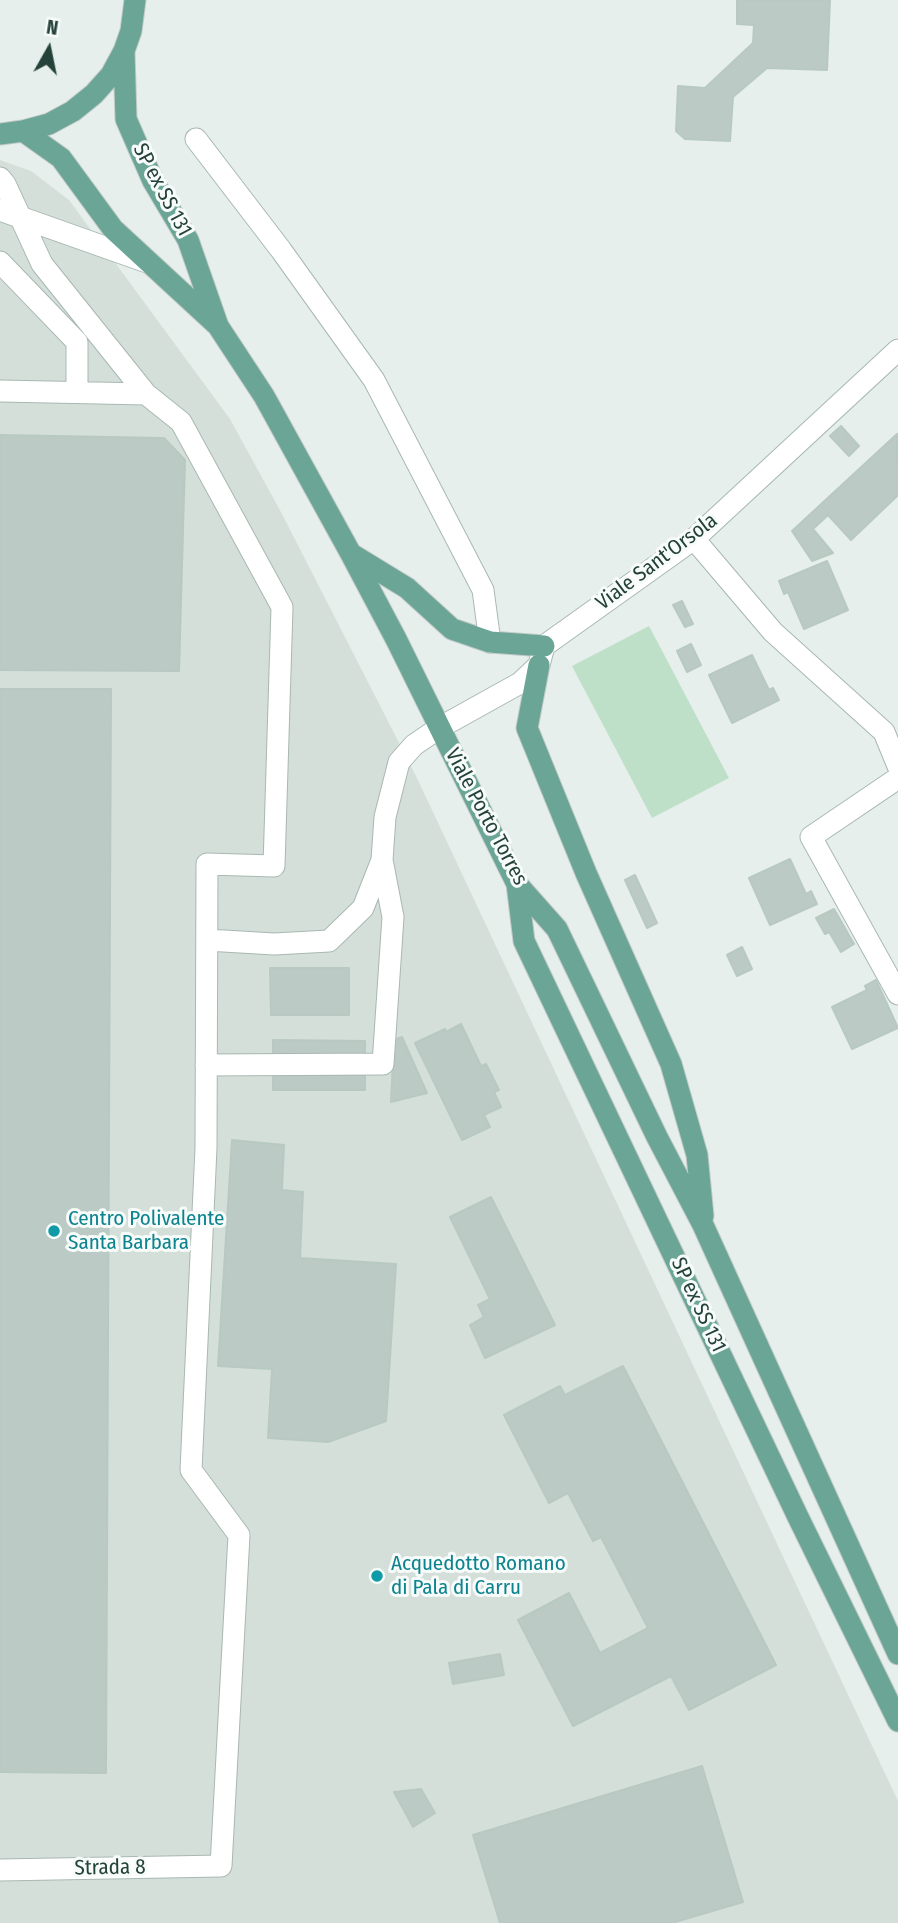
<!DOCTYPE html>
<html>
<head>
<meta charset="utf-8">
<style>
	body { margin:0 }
	#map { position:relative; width:898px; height:1923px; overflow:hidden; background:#e6efeb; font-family:"Fira Sans Condensed",sans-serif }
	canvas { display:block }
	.north { position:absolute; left:14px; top:14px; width:70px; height:70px; -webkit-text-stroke:5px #f7fbf9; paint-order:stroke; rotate:9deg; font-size:19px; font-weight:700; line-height:28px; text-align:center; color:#24423a }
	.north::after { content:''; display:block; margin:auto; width:24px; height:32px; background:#24423a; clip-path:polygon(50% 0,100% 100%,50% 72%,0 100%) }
</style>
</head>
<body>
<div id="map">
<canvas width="898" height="1923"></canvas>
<div class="north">N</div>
</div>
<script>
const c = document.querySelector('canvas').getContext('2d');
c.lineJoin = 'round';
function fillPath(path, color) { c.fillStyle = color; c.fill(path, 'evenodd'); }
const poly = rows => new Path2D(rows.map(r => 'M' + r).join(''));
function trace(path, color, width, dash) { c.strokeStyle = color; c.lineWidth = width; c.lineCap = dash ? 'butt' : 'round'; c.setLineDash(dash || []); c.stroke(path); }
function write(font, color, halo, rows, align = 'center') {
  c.font = font + ' "Fira Sans Condensed",sans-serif'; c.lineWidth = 6; c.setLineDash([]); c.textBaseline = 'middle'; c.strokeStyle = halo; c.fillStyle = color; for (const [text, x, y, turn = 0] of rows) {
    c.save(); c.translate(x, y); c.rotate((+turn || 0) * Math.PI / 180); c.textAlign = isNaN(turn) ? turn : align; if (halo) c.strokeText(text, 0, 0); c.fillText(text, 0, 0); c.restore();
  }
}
const built = poly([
	[0,160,31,171,69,200,230,419,282,514,416,776,898,1801,898,1923,0,1923]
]);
const green = poly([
	[649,626,729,778,652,818,572,666]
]);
const building = poly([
	[737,0,830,0,827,70,767,68,733,97,730,141,685,139,676,131,678,86,705,88,753,43,754,25,737,24,737,0],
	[841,426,859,446,849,456,830,436,841,426],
	[897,434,898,495,851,540,828,515,813,529,833,553,812,561,792,531,897,434],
	[0,435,164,438,185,460,179,671,0,670,0,435],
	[827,561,848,610,804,629,788,592,784,594,779,581,827,561],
	[682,601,693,624,685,627,673,605,682,601],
	[691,644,701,665,687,672,677,651,691,644],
	[752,655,769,690,773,688,779,700,732,723,709,675,752,655],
	[0,689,111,689,106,1773,0,1772,0,689],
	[790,859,806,894,811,891,817,904,770,925,749,878,790,859],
	[635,875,657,923,647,928,625,880,635,875],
	[834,909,854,944,841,952,829,932,825,934,816,918,834,909],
	[742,947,752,969,737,976,727,955,742,947],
	[270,968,349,968,349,1015,271,1015,270,968],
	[876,980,898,1028,852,1049,832,1007,867,990,865,986,876,980],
	[461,1024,481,1066,486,1064,499,1090,494,1092,501,1107,484,1115,490,1127,462,1140,415,1043,445,1029,446,1032,461,1024],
	[402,1037,427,1093,391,1102,394,1040,402,1037],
	[273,1040,365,1041,365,1090,273,1090,273,1040],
	[232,1140,284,1145,282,1190,303,1192,300,1258,396,1264,386,1421,328,1442,268,1438,272,1369,218,1366,232,1140],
	[491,1197,555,1325,485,1358,470,1325,484,1317,478,1305,490,1299,450,1217,491,1197],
	[623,1366,776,1665,689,1710,671,1676,573,1726,518,1620,569,1593,600,1653,648,1628,601,1537,593,1541,568,1493,549,1503,504,1415,560,1386,565,1395,623,1366],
	[500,1654,504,1675,453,1684,449,1663,500,1654],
	[702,1766,743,1902,672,1923,500,1923,473,1835,702,1766],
	[421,1789,435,1813,413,1827,394,1792,421,1789]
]);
const minor = poly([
	[196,139,281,250,374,380,483,590,490,642],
	[0,178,5,184,42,264,146,394,181,422,282,607,274,866,207,864,206,1148,191,1470,239,1535,221,1866,0,1870],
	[0,210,147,262],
	[0,262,77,342,77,391],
	[0,391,146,394],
	[694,539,773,632,884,732,898,766],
	[898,778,811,837,898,994],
	[207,940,274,944,329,941,363,908,382,860,385,817,399,762,414,745,439,728,520,683,539,665,544,646,694,539,898,350],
	[206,1065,383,1064,393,917,382,860]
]);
const major = poly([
	[124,51,126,119,153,181,188,240,218,326,264,396,351,554,396,639,517,884,557,929,657,1137,703,1225,898,1654],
	[23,131,61,158,113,229,216,324],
	[0,134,23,131,49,124,73,111,94,94,111,75,124,51,131,31,135,0],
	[353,555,407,588,452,629,490,642,544,646],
	[539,665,527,728,586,873,671,1064,697,1155,703,1216],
	[517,884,524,941,798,1517,898,1721]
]);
const markers = [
	[54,1231,7,"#0f9aa8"],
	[377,1576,7,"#0f9aa8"]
];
const streetNames = [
	["SP ex SS 131",162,190,62],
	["Viale Sant'Orsola",657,562,-37],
	["Viale Porto Torres",486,817,62],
	["SP ex SS 131",698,1305,65],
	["Strada 8",110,1868,-1]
];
const cultureNames = [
	["Centro Polivalente",68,1219],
	["Santa Barbara",68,1243],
	["Acquedotto Romano",391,1564],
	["di Pala di Carru",391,1588]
];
fillPath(built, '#d4dfda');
fillPath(green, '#bfe0c8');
fillPath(building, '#bbcac4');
trace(building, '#b8c9c2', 2);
trace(minor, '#a8b8b2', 23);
trace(major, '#c2cac8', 23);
trace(minor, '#fff', 21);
trace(major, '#6aa596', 21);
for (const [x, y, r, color] of markers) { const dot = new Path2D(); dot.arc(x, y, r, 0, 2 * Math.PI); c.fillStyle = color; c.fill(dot); trace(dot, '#f7fbf9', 2.5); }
write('21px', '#24423a', '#f7fbf9', streetNames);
write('21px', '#0d838f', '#f7fbf9', cultureNames, 'left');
</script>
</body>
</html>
